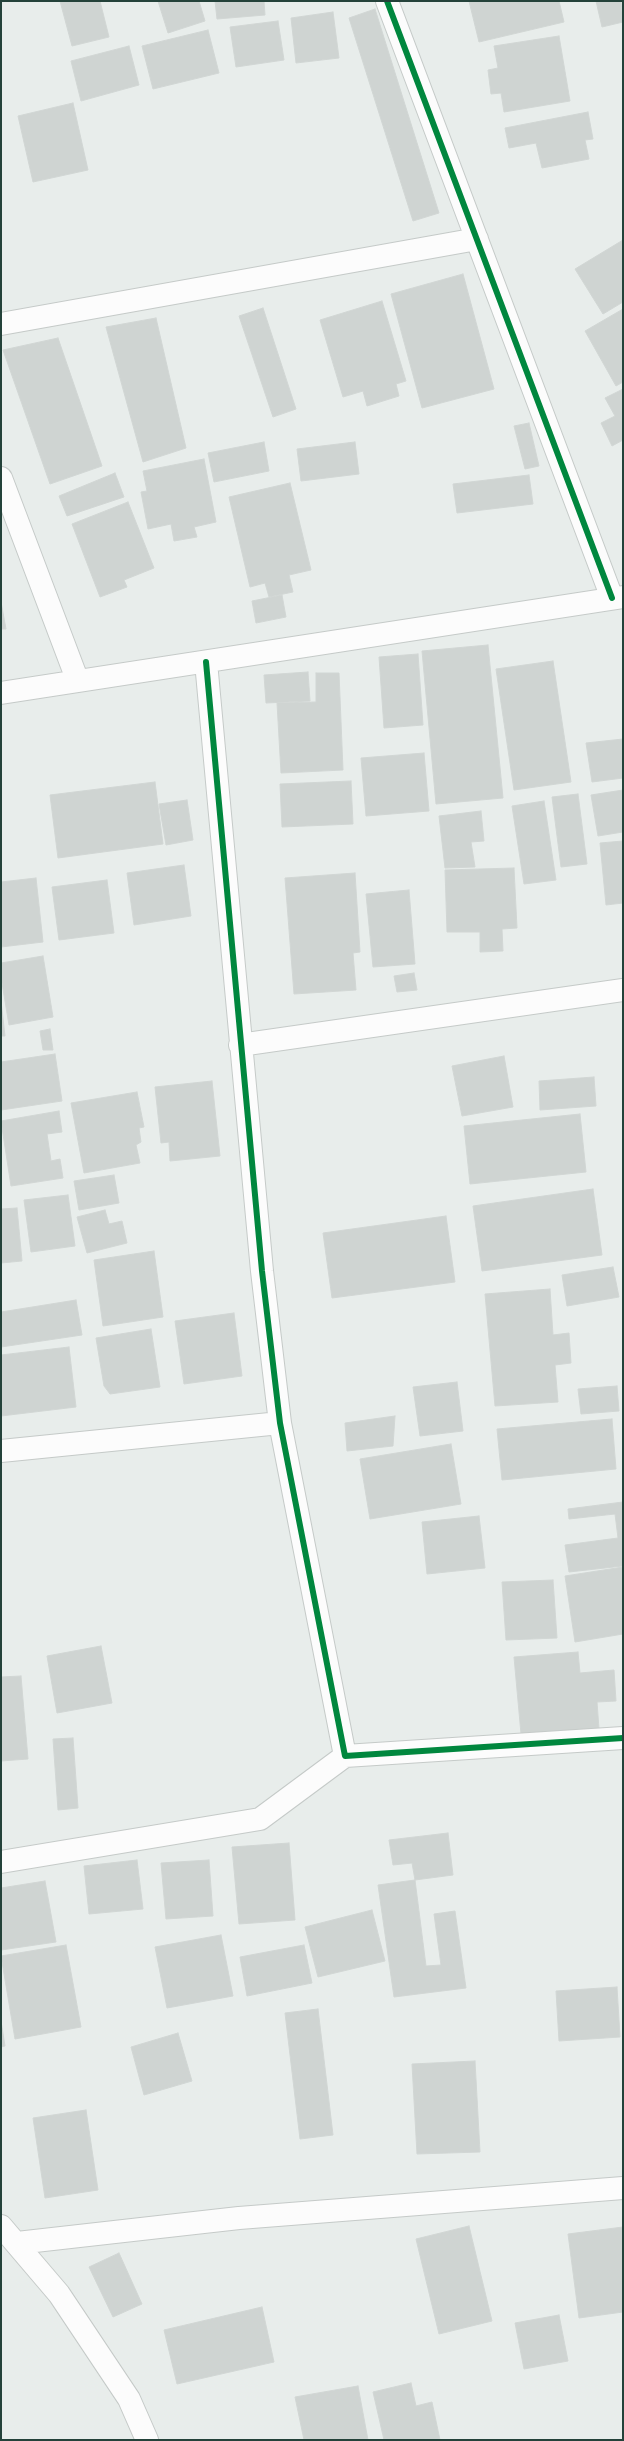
<!DOCTYPE html>
<html>
<head>
<meta charset="utf-8">
<style>
	body { margin:0 }
	#map { position:relative; width:624px; height:2441px; overflow:hidden; background:#e8edeb; font-family:Arial,sans-serif }
	canvas { display:block }
	.frame { position:absolute; inset:0; border:2px solid #24423a; pointer-events:none }
</style>
</head>
<body>
<div id="map">
<canvas width="624" height="2441"></canvas>
<div class="frame"></div>
</div>
<script>
const c = document.querySelector('canvas').getContext('2d');
c.lineJoin = 'round';
function fillPath(path, color) { c.fillStyle = color; c.fill(path, 'evenodd'); }
const poly = rows => new Path2D(rows.map(r => 'M' + r).join(''));
function trace(path, color, width, dash) { c.strokeStyle = color; c.lineWidth = width; c.lineCap = dash ? 'butt' : 'round'; c.setLineDash(dash || []); c.stroke(path); }
const building = poly([
	[60,1,100,1,109,37,72,46,60,1],
	[158,1,199,1,205,21,168,33,158,1],
	[215,1,264,1,265,15,217,19,215,1],
	[469,1,559,1,564,22,479,42,469,1],
	[596,1,621,1,623,22,602,27,596,1],
	[375,9,439,213,413,221,349,18,375,9],
	[333,12,339,58,296,63,291,18,333,12],
	[278,21,284,60,236,67,230,27,278,21],
	[208,30,219,73,153,89,142,46,208,30],
	[559,36,570,101,504,112,501,93,491,94,488,70,498,68,494,46,559,36],
	[129,46,139,85,81,101,71,61,129,46],
	[73,103,88,170,33,182,18,116,73,103],
	[588,112,593,139,585,140,589,159,542,168,536,143,509,148,505,128,588,112],
	[623,240,623,302,603,314,575,269,623,240],
	[463,274,494,389,422,408,391,294,463,274],
	[382,301,406,381,396,384,399,396,367,406,363,391,343,397,320,320,382,301],
	[263,308,296,409,273,417,239,316,263,308],
	[623,309,623,382,616,386,585,331,623,309],
	[156,318,186,448,143,462,106,327,156,318],
	[58,338,102,466,50,484,3,350,58,338],
	[623,389,623,440,612,446,601,423,615,416,605,398,623,389],
	[529,423,539,466,525,469,514,426,529,423],
	[264,442,269,471,214,482,208,453,264,442],
	[355,442,359,474,301,481,297,449,355,442],
	[204,459,216,522,194,527,197,537,174,541,171,524,148,529,141,492,147,491,143,471,204,459],
	[115,473,124,497,67,516,59,496,115,473],
	[529,475,533,504,457,513,453,484,529,475],
	[290,483,311,570,289,575,293,592,269,597,265,583,250,587,229,497,290,483],
	[128,502,154,568,124,580,127,587,100,597,72,524,128,502],
	[282,595,286,617,256,623,252,601,282,595],
	[1,602,6,629,1,629,1,602],
	[488,645,503,798,436,804,422,651,488,645],
	[418,654,423,725,384,728,379,657,418,654],
	[553,661,571,782,514,790,496,669,553,661],
	[308,672,310,701,266,703,264,675,308,672],
	[316,673,339,673,343,770,281,773,277,703,316,702,316,673],
	[623,739,623,778,592,782,586,743,623,739],
	[424,753,429,811,366,816,361,758,424,753],
	[351,781,353,824,282,827,280,784,351,781],
	[155,782,163,844,58,858,50,795,155,782],
	[623,790,623,832,598,836,591,795,623,790],
	[578,794,587,864,561,867,552,797,578,794],
	[187,800,193,840,166,845,159,804,187,800],
	[544,801,556,880,524,884,512,806,544,801],
	[481,811,484,841,471,842,475,867,445,868,439,816,481,811],
	[623,841,623,903,606,905,600,843,623,841],
	[184,865,191,916,134,925,127,873,184,865],
	[514,868,517,928,502,929,503,951,480,952,480,932,447,932,445,870,514,868],
	[355,873,360,952,353,953,356,990,294,994,285,878,355,873],
	[36,878,43,942,1,947,1,882,36,878],
	[107,880,114,933,59,940,52,887,107,880],
	[409,890,415,964,373,967,366,894,409,890],
	[43,956,53,1017,9,1025,1,977,1,963,43,956],
	[414,973,417,990,397,992,394,976,414,973],
	[1,1001,5,1036,1,1036,1,1001],
	[50,1029,53,1050,43,1050,40,1031,50,1029],
	[55,1054,62,1101,1,1110,1,1062,55,1054],
	[504,1056,513,1107,462,1116,452,1066,504,1056],
	[594,1077,596,1106,540,1110,539,1081,594,1077],
	[212,1081,220,1156,170,1161,169,1142,161,1143,155,1087,212,1081],
	[137,1092,144,1127,139,1128,141,1142,136,1145,140,1163,84,1173,71,1103,137,1092],
	[59,1111,62,1132,47,1134,51,1161,60,1159,63,1178,11,1186,1,1121,59,1111],
	[580,1114,586,1172,470,1184,464,1126,580,1114],
	[114,1175,119,1203,79,1210,74,1181,114,1175],
	[593,1189,602,1255,482,1271,473,1206,593,1189],
	[68,1195,75,1246,31,1252,24,1200,68,1195],
	[17,1208,22,1261,1,1263,1,1209,17,1208],
	[105,1210,109,1224,122,1221,127,1243,87,1253,77,1217,105,1210],
	[446,1216,455,1282,332,1298,323,1233,446,1216],
	[154,1251,163,1317,103,1326,94,1260,154,1251],
	[613,1267,619,1297,567,1306,562,1275,613,1267],
	[550,1289,553,1335,569,1333,571,1363,555,1365,558,1402,495,1406,485,1294,550,1289],
	[76,1300,82,1335,1,1347,1,1312,76,1300],
	[234,1313,242,1376,184,1384,175,1321,234,1313],
	[151,1329,160,1387,110,1394,104,1386,96,1338,151,1329],
	[69,1347,76,1407,1,1416,1,1355,69,1347],
	[457,1382,463,1431,420,1436,413,1387,457,1382],
	[617,1386,619,1411,581,1414,578,1389,617,1386],
	[395,1416,393,1446,347,1451,345,1423,395,1416],
	[612,1419,616,1469,502,1480,497,1429,612,1419],
	[451,1444,461,1504,370,1519,360,1459,451,1444],
	[623,1502,623,1566,569,1572,565,1545,618,1538,615,1514,569,1519,568,1509,623,1502],
	[479,1516,485,1568,427,1574,422,1522,479,1516],
	[623,1567,623,1634,575,1642,565,1576,623,1567],
	[553,1580,557,1638,506,1640,502,1582,553,1580],
	[101,1646,112,1703,57,1713,47,1656,101,1646],
	[578,1652,580,1673,614,1670,616,1701,597,1702,599,1729,521,1734,514,1657,578,1652],
	[21,1676,28,1759,1,1761,1,1677,21,1676],
	[73,1738,78,1808,58,1810,53,1739,73,1738],
	[448,1833,453,1875,415,1880,412,1863,393,1865,389,1840,448,1833],
	[289,1843,295,1920,239,1924,232,1847,289,1843],
	[137,1860,143,1909,89,1914,84,1866,137,1860],
	[209,1860,213,1916,166,1919,161,1863,209,1860],
	[415,1880,426,1966,441,1965,434,1914,455,1911,466,1988,394,1997,378,1885,415,1880],
	[45,1881,56,1942,1,1950,1,1888,45,1881],
	[372,1910,385,1961,318,1977,305,1927,372,1910],
	[221,1935,233,1996,167,2008,155,1947,221,1935],
	[66,1945,81,2027,15,2039,1,1956,66,1945],
	[304,1945,312,1983,247,1996,240,1957,304,1945],
	[617,1987,620,2037,559,2041,556,1991,617,1987],
	[318,2009,333,2135,300,2139,285,2013,318,2009],
	[1,2021,5,2046,1,2047,1,2021],
	[178,2033,192,2081,144,2095,131,2047,178,2033],
	[475,2061,480,2152,417,2154,412,2064,475,2061],
	[86,2110,98,2190,45,2198,33,2118,86,2110],
	[469,2226,492,2321,439,2334,416,2239,469,2226],
	[623,2227,623,2312,579,2318,568,2234,623,2227],
	[119,2253,142,2304,113,2317,89,2267,119,2253],
	[262,2307,274,2362,177,2384,164,2330,262,2307],
	[559,2315,568,2361,524,2369,515,2323,559,2315],
	[411,2383,416,2406,432,2402,440,2440,384,2440,373,2392,411,2383],
	[358,2386,368,2440,304,2440,295,2397,358,2386]
]);
const street = poly([
	[387,1,612,598],
	[1,324,477,239],
	[1,478,77,679],
	[206,662,262,1271,280,1423,345,1756,623,1738],
	[1,693,623,597],
	[240,1045,623,990],
	[1,1451,280,1423],
	[1,1862,260,1819,345,1756],
	[1,2226,59,2294,129,2399,147,2440],
	[17,2243,239,2218,623,2188]
]);
const cycleway = poly([
	[387,1,612,598],
	[206,662,262,1271,280,1423,345,1756,623,1738]
]);
fillPath(building, '#cfd4d2');
trace(building, '#d1d6d4', 1);
trace(street, '#c5cac8', 24);
trace(street, '#fcfcfc', 22);
trace(cycleway, '#00873e', 6);
</script>
</body>
</html>
